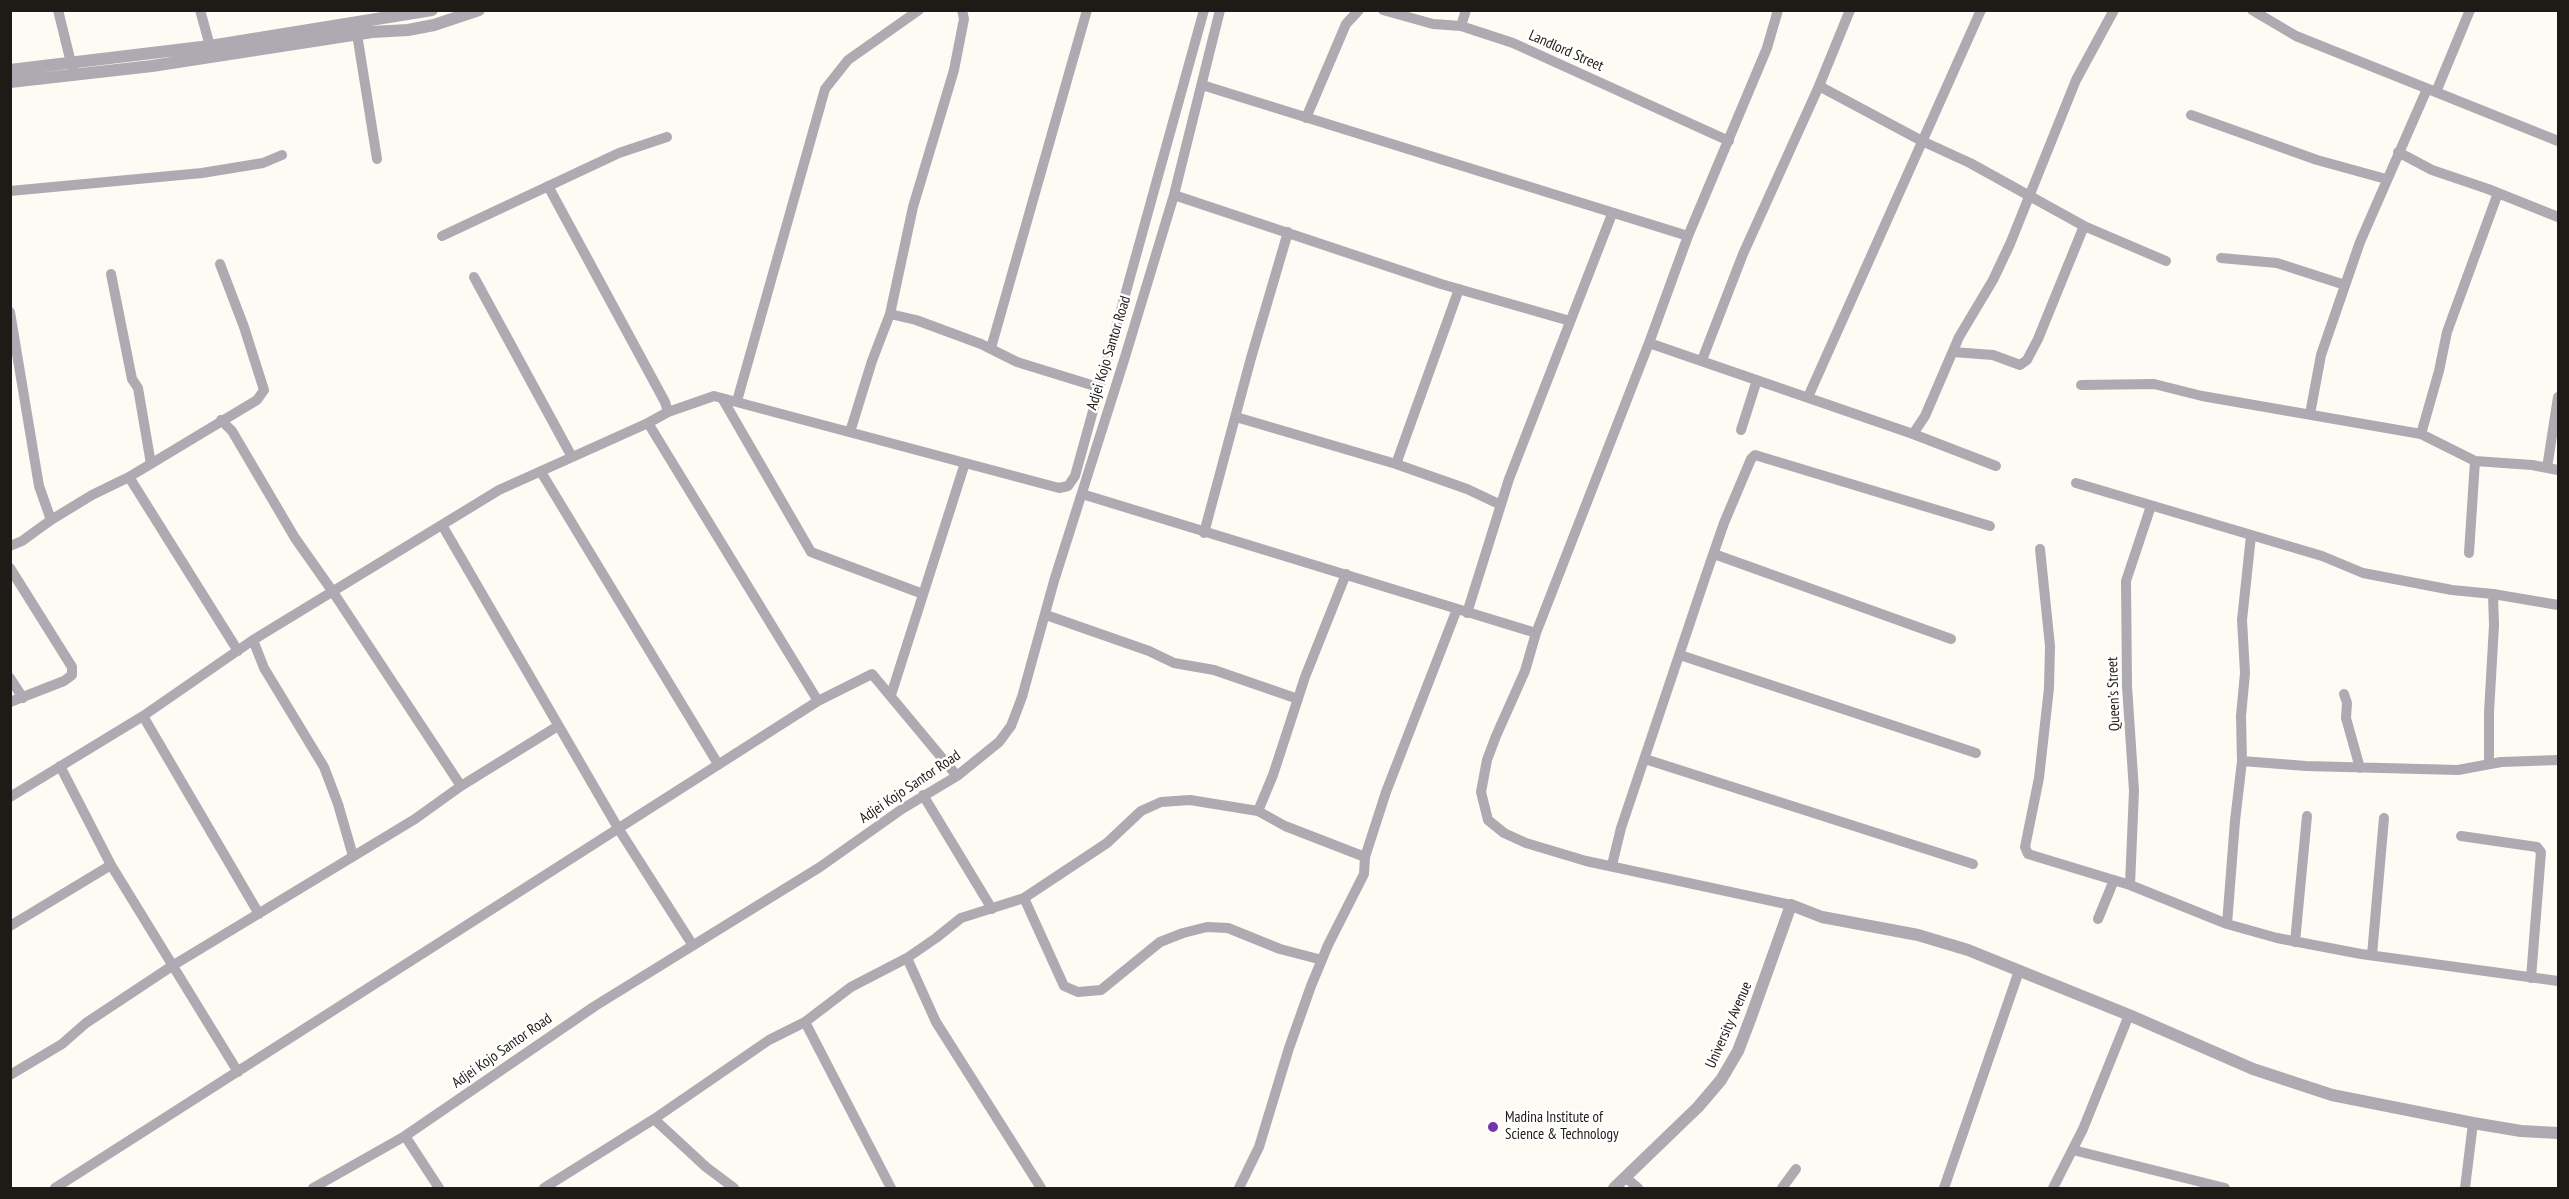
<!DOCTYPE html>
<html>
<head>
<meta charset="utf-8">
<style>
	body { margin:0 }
	#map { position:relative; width:2569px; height:1199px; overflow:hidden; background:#fefaf4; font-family:"PT Sans Narrow",sans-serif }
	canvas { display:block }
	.frame { position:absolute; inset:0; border:12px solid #1e1a15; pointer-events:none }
</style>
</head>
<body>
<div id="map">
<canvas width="2569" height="1199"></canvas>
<div class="frame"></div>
</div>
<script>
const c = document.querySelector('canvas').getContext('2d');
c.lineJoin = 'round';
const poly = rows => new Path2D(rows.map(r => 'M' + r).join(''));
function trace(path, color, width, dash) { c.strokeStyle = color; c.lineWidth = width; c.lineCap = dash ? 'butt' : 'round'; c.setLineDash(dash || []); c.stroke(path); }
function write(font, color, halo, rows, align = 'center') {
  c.font = font + ' "PT Sans Narrow",sans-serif'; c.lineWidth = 5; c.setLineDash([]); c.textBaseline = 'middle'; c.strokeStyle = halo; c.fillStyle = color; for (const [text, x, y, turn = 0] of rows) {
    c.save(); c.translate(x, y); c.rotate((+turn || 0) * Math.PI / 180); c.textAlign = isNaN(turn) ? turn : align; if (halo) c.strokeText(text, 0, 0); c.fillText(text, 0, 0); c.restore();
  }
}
const minor = poly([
	[58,10,73,71],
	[200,10,210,46],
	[1383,10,1433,24,1461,26,1513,43,1729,141],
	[1778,10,1767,48,1688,236,1649,343,1536,633,1525,671,1496,736,1487,760,1481,792,1488,820,1504,833,1526,843,1586,861,1791,905],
	[2252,10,2296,36,2558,141],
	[1461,26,1466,10],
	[357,34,377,159],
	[1202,85,1688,236],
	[1819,86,1922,141,1970,163,2084,226,2166,261],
	[2436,92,2470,10],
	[2191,115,2317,160,2386,179],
	[1306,118,1346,24,1359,10],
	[2398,152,2432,170,2488,189,2558,217],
	[548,186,665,402,668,412],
	[10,191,202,173,263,163,282,155],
	[1174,195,1441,284,1570,321],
	[442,236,619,153,667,137],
	[2221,258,2277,263,2345,285],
	[111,274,132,379,138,388,151,464],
	[474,277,572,457],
	[10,312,39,486,51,520,92,495,129,477,238,651],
	[890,314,916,320,981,344,1017,362,1098,387],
	[1649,343,1913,434,1996,466],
	[991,348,1087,10],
	[1953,352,1993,355,2020,365,2027,360,2038,339,2084,226],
	[1702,360,1743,254,1819,86,1850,10],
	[2081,385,2154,384,2202,396,2421,434,2475,461,2532,465,2558,470],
	[1808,397,1981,10],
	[722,398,811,552,923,594],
	[737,401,825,89,848,60,919,10],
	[2310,414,2321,355,2360,242,2427,89],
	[1236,417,1396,464,1467,489,1501,505],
	[221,420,232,431,295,538,333,592,461,786],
	[648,423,818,701],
	[1741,430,1757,380],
	[850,432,872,361,890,314,913,207,954,70,964,19,962,10],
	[1913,434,1925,416,1959,337,1993,280,2010,244,2076,80,2114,10],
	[2421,434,2439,371,2447,332,2498,193],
	[1396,464,1459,289],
	[2547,468,2558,397],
	[541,472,718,764],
	[129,477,257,400,264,390,244,327,220,264],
	[2076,483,2322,556,2363,573,2452,590,2493,594,2558,605],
	[1082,494,1536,633],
	[442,525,618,828,692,944],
	[1204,533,1251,358,1288,232],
	[10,546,22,541,51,520],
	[2040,549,2050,646,2049,688,2039,778,2025,847,2028,854,2130,885,2227,924,2277,938,2361,954,2558,981],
	[2469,553,2475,461],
	[1714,554,1951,639],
	[10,568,72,667,72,675,64,681,10,702],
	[1467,613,1509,479,1612,214],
	[1046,615,1149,651,1174,663,1214,670,1298,699],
	[253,640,264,668,324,767,338,804,353,856],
	[1680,655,1976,753],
	[10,678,23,698],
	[2344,694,2347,703,2346,718,2360,768],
	[891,695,965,463],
	[143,716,259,914],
	[1645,759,1973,864],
	[2242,761,2306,766,2458,770,2501,762,2558,760],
	[2489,764,2489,713,2494,625,2493,594],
	[60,766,111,865,238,1072],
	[923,795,992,909],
	[10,797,143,716,253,640,499,490,648,423,668,412,714,396,1059,488,1068,486,1075,476,1204,10],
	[1258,811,1285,826,1365,857],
	[2461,836,2537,847,2541,852,2531,978],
	[1612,865,1621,828,1706,575,1724,523,1751,459,1755,455,1990,526],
	[2130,885,2134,791,2127,686,2126,581,2151,506],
	[1024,898,1064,986,1078,992,1101,990,1160,942,1183,933,1207,927,1228,928,1280,949,1322,960],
	[2098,919,2114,880],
	[2227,924,2235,821,2242,761,2241,716,2245,673,2242,620,2251,536],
	[10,926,111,865],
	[2295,942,2307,816],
	[2372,955,2384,818],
	[907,958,936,1022,1041,1188],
	[805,1022,891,1188],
	[10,1075,62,1044,86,1023,172,966,415,819,461,786,558,726],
	[654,1119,706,1167,734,1188],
	[405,1136,439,1188],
	[2073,1150,2225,1188],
	[1625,1177,1638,1188],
	[55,1188,818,701,872,674,957,776],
	[313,1188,405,1136,595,1006,820,867,902,809,957,776,999,742,1011,726,1022,697,1054,581,1125,357,1174,195,1220,10],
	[544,1188,654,1119,769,1040,805,1022,851,987,907,958,936,938,961,918,1024,898,1107,843,1141,811,1161,802,1190,800,1258,811,1273,775,1305,677,1346,574],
	[1239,1188,1259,1147,1289,1048,1311,986,1328,945,1364,874,1365,857,1386,792,1457,609],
	[1782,1188,1796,1169],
	[1944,1188,2019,971],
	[2053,1188,2083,1129,2129,1015],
	[2465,1188,2473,1123]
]);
const tertiary = poly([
	[10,70,210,46,432,10],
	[10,82,152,66,372,32,408,30,434,25,479,10],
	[1614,1188,1698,1107,1721,1080,1738,1051,1751,1017,1791,905,1822,917,1918,935,1968,950,2129,1015,2253,1069,2332,1095,2473,1123,2521,1131,2558,1133]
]);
const markers = [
	[1493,1127,6,"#7634a8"]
];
const streetNames = [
	["Landlord Street",1566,51,24],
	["Adjei Kojo Santor Road",1109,353,-73],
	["Queen’s Street",2114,694,-92],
	["Adjei Kojo Santor Road",910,787,-34],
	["University Avenue",1729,1025,-66],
	["Adjei Kojo Santor Road",502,1051,-35]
];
const poiNames = [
	["Madina Institute of",1505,1118],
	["Science & Technology",1505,1135]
];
trace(minor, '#adaab1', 10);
trace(tertiary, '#adaab1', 12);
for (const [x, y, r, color] of markers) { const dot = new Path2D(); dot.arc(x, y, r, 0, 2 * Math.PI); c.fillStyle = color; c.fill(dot); trace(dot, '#fff', 2); }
write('15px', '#1e1a15', '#fff', streetNames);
write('15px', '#1e1a15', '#fff', poiNames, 'left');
</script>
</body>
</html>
